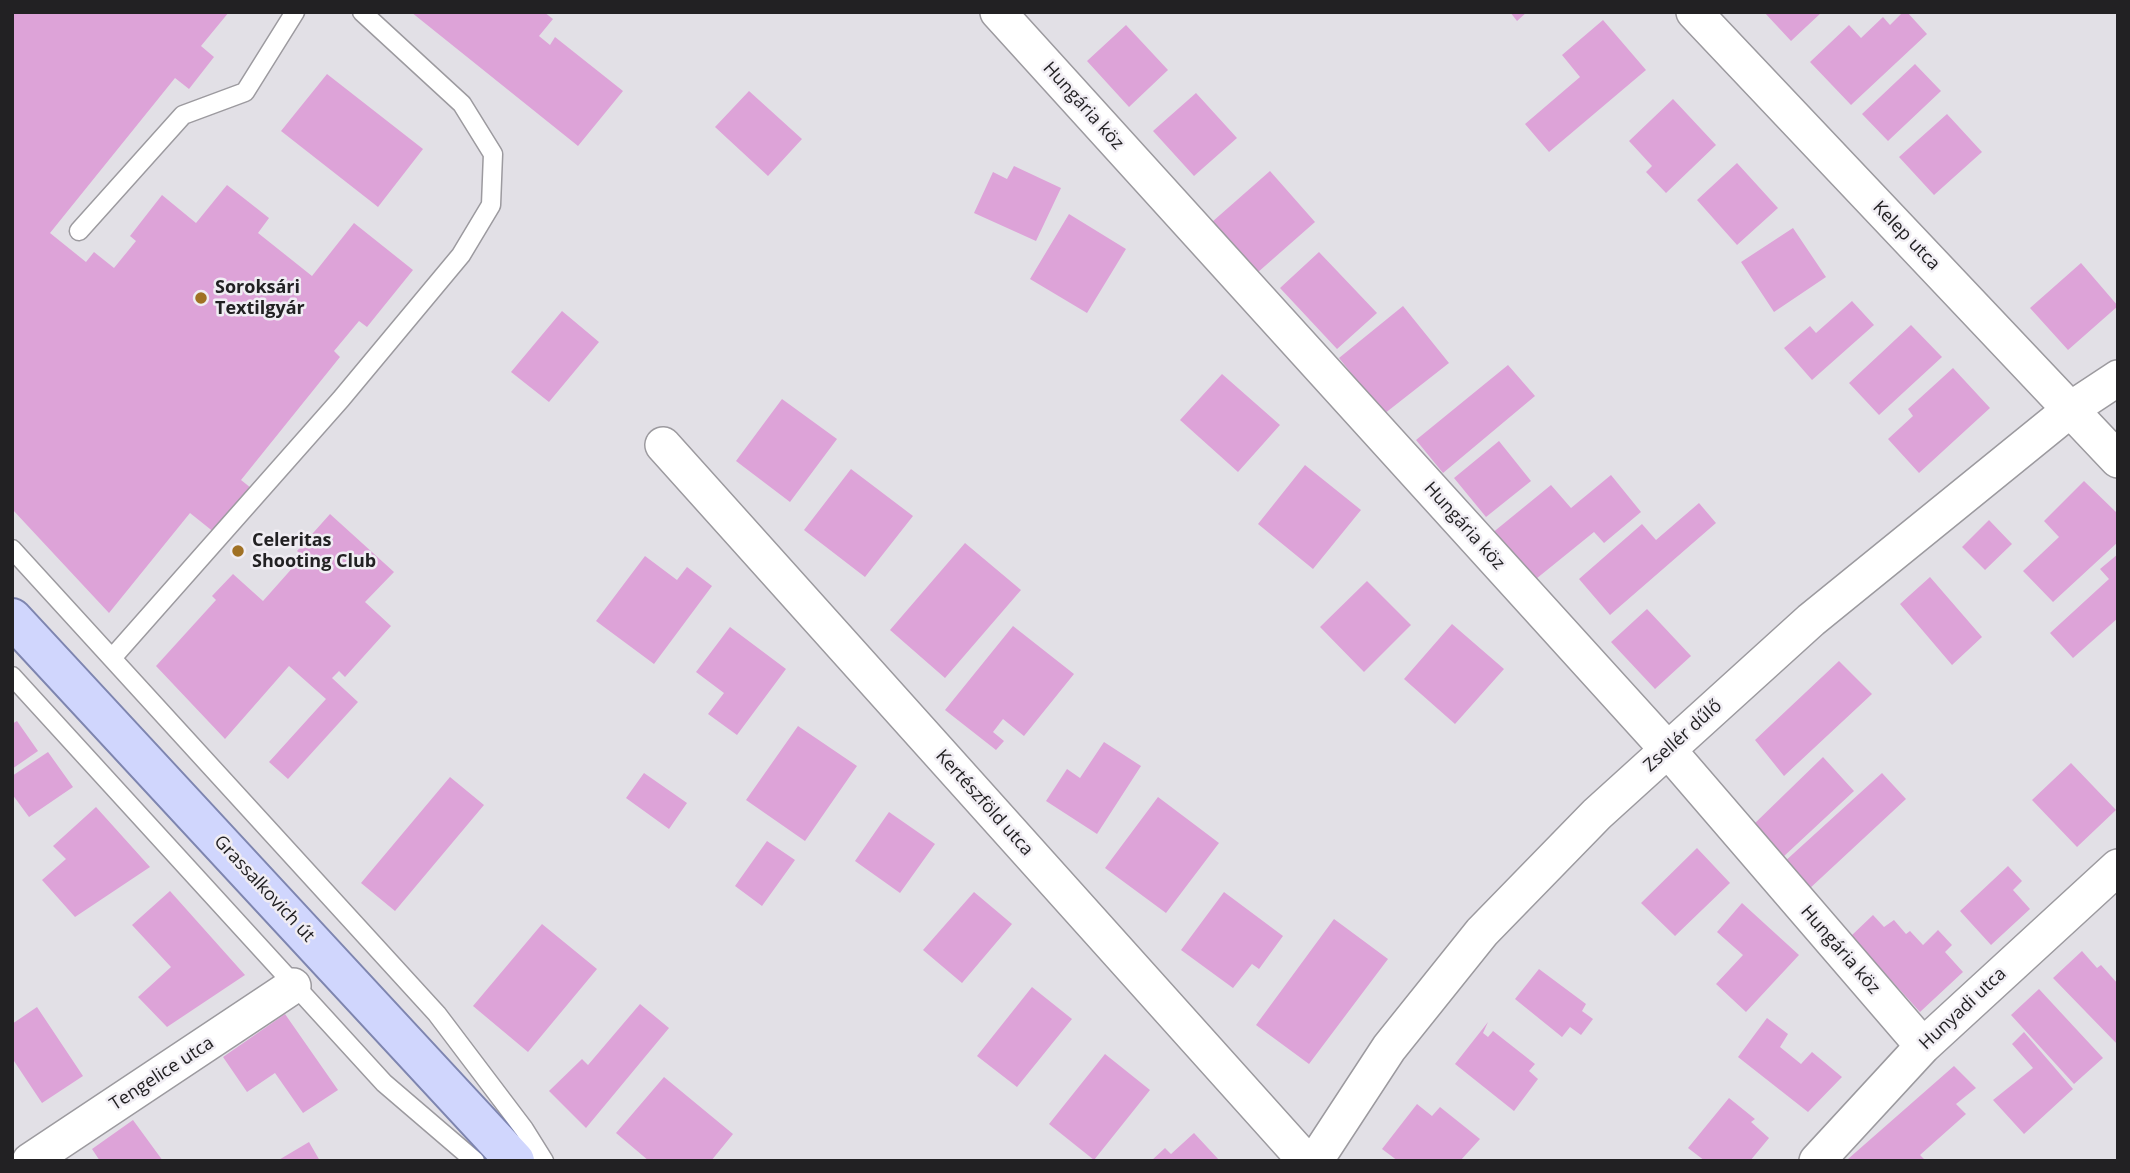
<!DOCTYPE html>
<html>
<head>
<meta charset="utf-8">
<style>
	body { margin:0 }
	#map { position:relative; width:2130px; height:1173px; overflow:hidden; background:#e2e0e6; font-family:"Open Sans",sans-serif }
	canvas { display:block }
	.frame { position:absolute; inset:0; border:14px solid #222123; pointer-events:none }
</style>
</head>
<body>
<div id="map">
<canvas width="2130" height="1173"></canvas>
<div class="frame"></div>
</div>
<script>
const c = document.querySelector('canvas').getContext('2d');
c.lineJoin = 'round';
function fillPath(path, color) { c.fillStyle = color; c.fill(path, 'evenodd'); }
const poly = rows => new Path2D(rows.map(r => 'M' + r).join(''));
function trace(path, color, width, dash) { c.strokeStyle = color; c.lineWidth = width; c.lineCap = dash ? 'butt' : 'round'; c.setLineDash(dash || []); c.stroke(path); }
function write(font, color, halo, rows, align = 'center') {
  c.font = font + ' "Open Sans",sans-serif'; c.lineWidth = 5; c.setLineDash([]); c.textBaseline = 'middle'; c.strokeStyle = halo; c.fillStyle = color; for (const [text, x, y, turn = 0] of rows) {
    c.save(); c.translate(x, y); c.rotate((+turn || 0) * Math.PI / 180); c.textAlign = isNaN(turn) ? turn : align; if (halo) c.strokeText(text, 0, 0); c.fillText(text, 0, 0); c.restore();
  }
}
const building = poly([
	[12,12,229,12,201,46,214,57,189,89,175,78,50,233,86,262,94,252,114,268,136,241,130,236,162,195,196,223,227,185,269,218,258,233,312,276,354,223,413,270,367,327,359,321,334,351,340,357,241,480,251,488,215,533,190,513,109,613,12,509],
	[411,12,544,12,553,19,539,36,550,45,555,37,623,91,578,146],
	[1510,12,1527,12,1517,21],
	[1764,12,1822,12,1791,41],
	[1903,12,1907,12,1927,34,1851,105,1810,62,1849,25,1861,38,1883,17,1890,25],
	[1603,20,1646,70,1549,152,1525,124,1580,77,1562,55],
	[1126,25,1168,70,1129,107,1087,61],
	[1915,64,1941,91,1888,141,1862,114],
	[327,74,423,149,378,207,281,131],
	[749,91,802,139,768,176,715,127],
	[1196,93,1237,138,1194,176,1153,131],
	[1673,99,1716,145,1666,193,1646,172,1652,166,1629,141],
	[1947,114,1982,152,1934,195,1899,157],
	[1737,163,1778,208,1737,245,1697,200],
	[1014,166,1061,188,1036,241,974,213,993,172,1007,179],
	[1270,171,1315,222,1257,273,1212,222],
	[1069,214,1126,249,1087,313,1030,279],
	[1793,228,1826,277,1774,312,1741,262],
	[1319,252,1377,313,1337,349,1280,288],
	[2081,263,2118,306,2068,350,2030,308],
	[1852,301,1874,325,1812,380,1784,348,1810,326,1816,333],
	[1403,306,1449,363,1384,414,1339,358],
	[562,311,599,342,549,402,511,372],
	[1911,325,1942,357,1879,415,1849,383],
	[1508,365,1535,396,1443,473,1416,440],
	[1953,368,1990,408,1919,473,1888,439,1913,416,1908,409],
	[1222,374,1280,425,1238,472,1180,420],
	[782,399,837,439,790,502,736,461],
	[1499,441,1531,481,1486,517,1454,478],
	[1305,465,1361,510,1313,569,1258,524],
	[851,469,913,516,865,577,804,530],
	[1611,475,1641,512,1604,543,1594,532,1531,583,1491,534,1551,485,1571,508],
	[2084,481,2118,514,2118,542,2053,602,2023,571,2059,537,2044,521],
	[1699,503,1716,523,1610,615,1579,579,1642,524,1656,540],
	[330,514,394,572,365,602,391,626,345,677,339,671,332,678,358,702,288,779,269,762,326,699,289,666,225,739,156,666,216,600,212,596,233,574,263,601,303,556,297,551],
	[1989,520,2012,544,1985,570,1962,547],
	[965,543,1021,590,945,678,890,630],
	[2118,554,2118,618,2073,658,2050,633,2109,579,2100,569],
	[645,556,677,580,687,567,712,586,654,664,596,621],
	[1930,577,1982,637,1952,665,1900,604],
	[1367,581,1411,625,1364,672,1320,627],
	[1647,609,1691,656,1655,689,1611,642],
	[1452,624,1504,669,1455,724,1404,679],
	[1013,626,1074,674,1024,736,1003,719,993,732,1004,741,996,750,945,710],
	[730,627,786,669,737,735,708,714,724,693,696,672],
	[1839,661,1872,694,1784,776,1755,740],
	[17,721,38,751,12,769,12,724],
	[798,726,857,766,805,841,746,800],
	[1104,742,1141,766,1097,834,1046,801,1067,769,1080,778],
	[48,752,73,787,29,817,12,794,12,776],
	[1823,757,1854,791,1782,858,1752,826],
	[2071,763,2116,810,2077,847,2032,800],
	[644,773,687,803,669,829,626,798],
	[1882,773,1906,799,1808,890,1783,863],
	[450,777,484,805,395,911,361,883],
	[1158,797,1219,843,1166,913,1105,868],
	[96,807,150,867,75,917,42,880,66,859,53,846],
	[889,812,935,844,900,893,855,861],
	[767,841,795,860,762,906,735,886],
	[1697,848,1730,883,1675,936,1641,903],
	[2008,866,2022,881,2013,890,2030,909,1991,945,1960,911],
	[170,891,245,975,167,1027,138,997,171,967,132,925],
	[974,892,1012,924,962,983,923,950],
	[1224,892,1283,936,1259,969,1252,964,1233,988,1181,950],
	[1742,903,1799,955,1746,1012,1716,984,1743,955,1717,932],
	[1873,915,1884,927,1894,920,1906,934,1910,931,1923,945,1938,930,1952,945,1945,952,1963,972,1920,1012,1851,936],
	[1334,919,1388,959,1309,1064,1256,1025],
	[542,924,597,969,528,1052,473,1006],
	[2082,951,2097,968,2101,965,2118,984,2118,1045,2053,978],
	[1539,969,1586,1004,1582,1011,1593,1019,1581,1035,1570,1027,1562,1037,1515,999],
	[1032,987,1072,1019,1017,1087,977,1056],
	[2039,989,2103,1058,2074,1084,2011,1015],
	[640,1004,669,1028,586,1128,549,1091,582,1059,588,1065],
	[37,1007,83,1076,42,1103,12,1058,12,1024],
	[285,1014,338,1090,303,1113,275,1073,247,1092,223,1057],
	[1767,1018,1788,1034,1780,1047,1801,1064,1812,1052,1842,1077,1808,1112,1738,1057],
	[1488,1022,1483,1033,1488,1037,1493,1031,1535,1064,1529,1071,1538,1079,1514,1111,1455,1064],
	[2024,1032,2073,1089,2024,1134,1993,1100,2033,1068,2012,1044],
	[1105,1054,1150,1090,1094,1160,1049,1124],
	[1954,1066,1976,1088,1956,1104,1966,1114,1920,1155,1926,1161,1848,1159],
	[664,1077,733,1134,711,1161,649,1161,616,1133],
	[1729,1098,1755,1119,1751,1122,1769,1138,1750,1161,1705,1161,1688,1148],
	[1417,1104,1432,1116,1440,1107,1480,1139,1460,1161,1398,1161,1382,1149],
	[133,1120,163,1161,100,1161,92,1149],
	[1194,1133,1220,1161,1151,1161,1165,1148,1171,1154],
	[309,1142,320,1161,277,1161]
]);
const lane = poly([
	[79,231,183,115,245,92,295,12],
	[12,549,437,1014,524,1129,544,1161],
	[112,658,341,399,461,255,491,205,493,154,462,104,362,12],
	[12,676,384,1083,475,1161]
]);
const street = poly([
	[998,12,1668,750,1923,1046],
	[1694,12,2118,460],
	[663,445,1306,1161],
	[30,1161,293,986],
	[1315,1161,1389,1048,1482,932,1597,814,1811,620,2071,409,2118,378],
	[1817,1161,1923,1046,2118,867]
]);
const primary = poly([
	[12,618,515,1161]
]);
const markers = [
	[201,298,7,"#a07124"],
	[238,551,7,"#a07124"]
];
const streetNames = [
	["Hungária köz",1083,106,48],
	["Kelep utca",1906,236,46],
	["Hungária köz",1464,526,48],
	["Zsellér dűlő",1683,736,-42],
	["Kertészföld utca",984,803,48],
	["Grassalkovich út",264,889,47],
	["Hungária köz",1840,950,49],
	["Hunyadi utca",1963,1009,-43],
	["Tengelice utca",162,1074,-33]
];
const poiNames = [
	["Soroksári",215,288],
	["Textilgyár",215,309],
	["Celeritas",252,541],
	["Shooting Club",252,562]
];
fillPath(building, '#dda3d8');
trace(lane, '#9c9a9f', 21);
trace(street, '#9c9a9f', 38);
trace(primary, '#7e85af', 42);
trace(lane, '#fff', 18);
trace(street, '#fff', 35);
trace(primary, '#d0d6fd', 38);
for (const [x, y, r, color] of markers) { const dot = new Path2D(); dot.arc(x, y, r, 0, 2 * Math.PI); c.fillStyle = color; c.fill(dot); trace(dot, '#f0edf3', 2.5); }
write('18px', '#222123', '#f0edf3', streetNames);
write('bold 18px', '#222123', '#f0edf3', poiNames, 'left');
</script>
</body>
</html>
